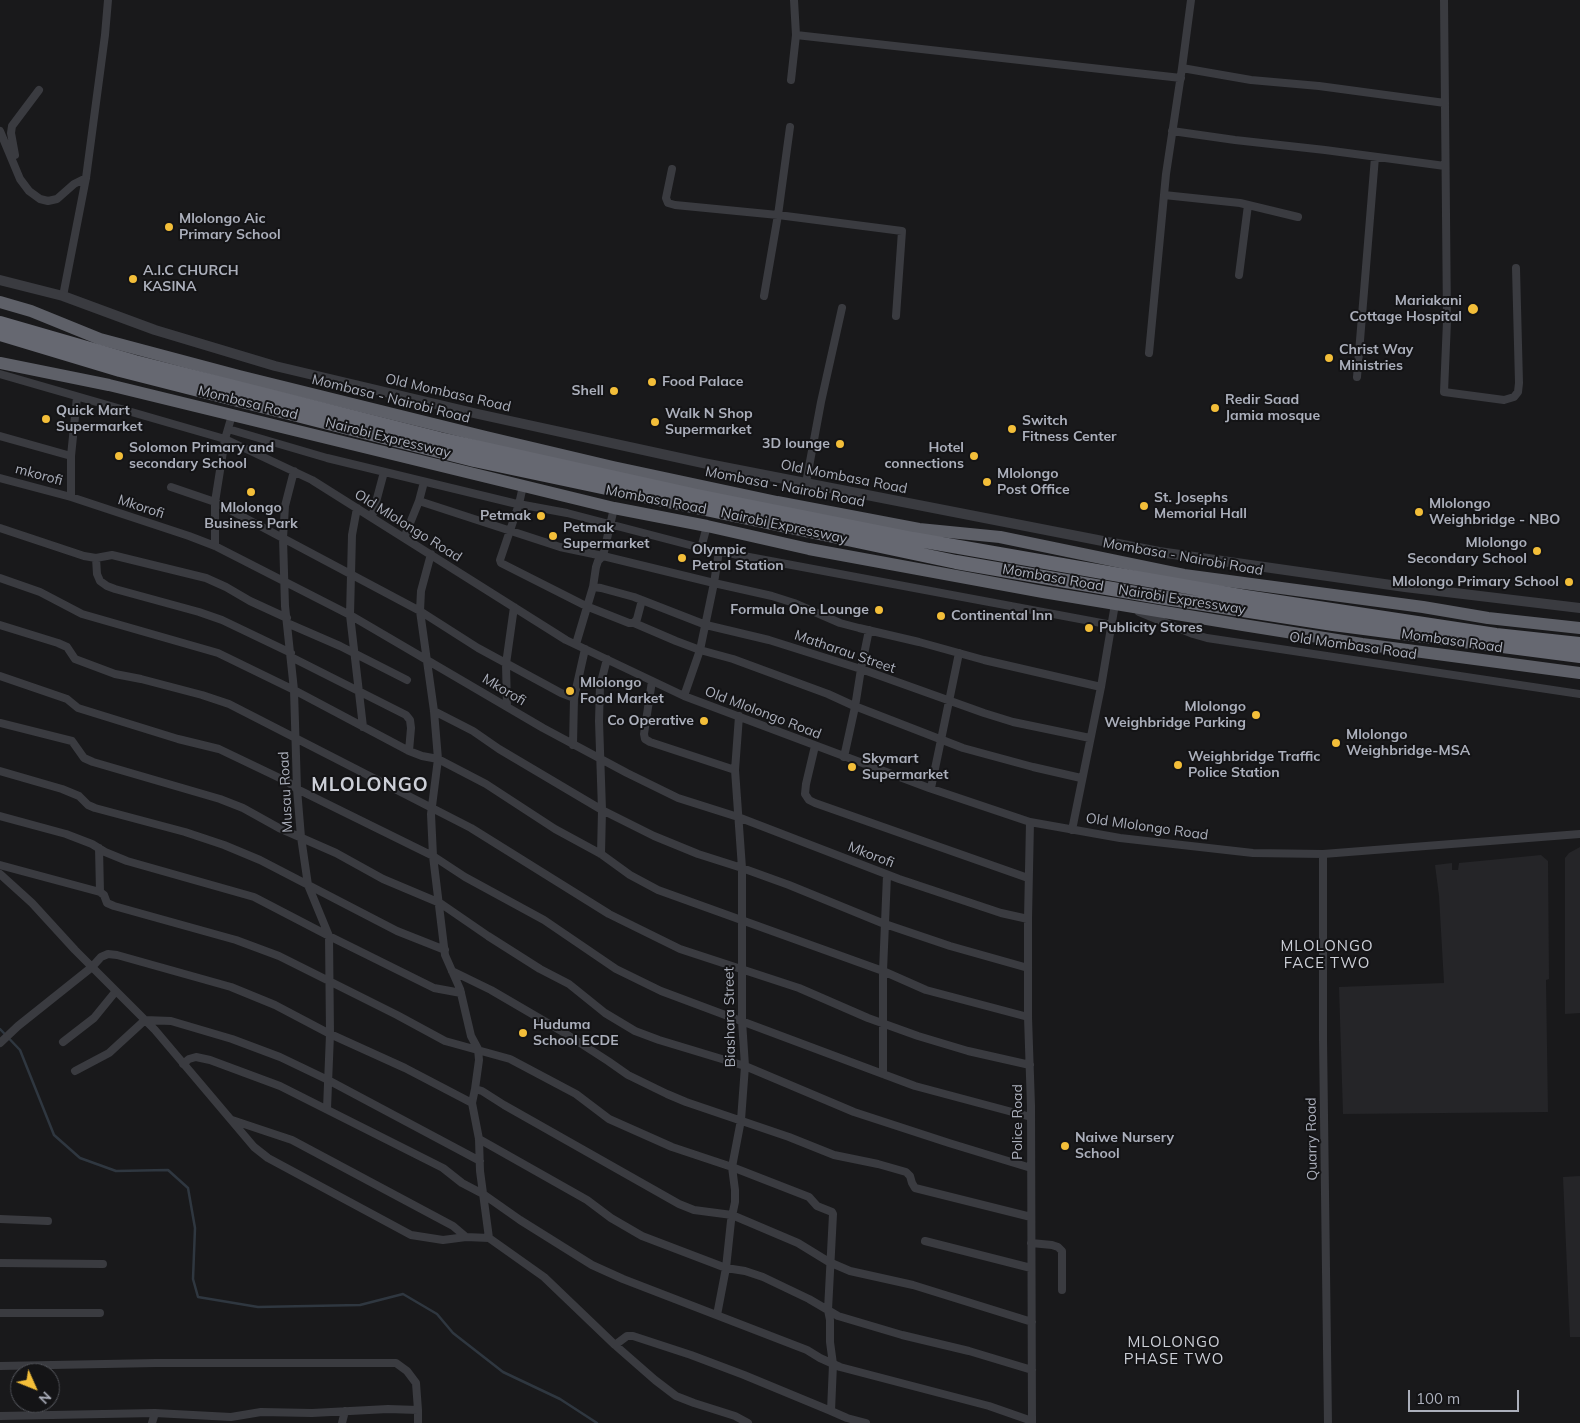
<!DOCTYPE html>
<html>
<head>
<meta charset="utf-8">
<style>
	body { margin:0 }
	#map { position:relative; width:1580px; height:1423px; overflow:hidden; background:#19191b; font-family:Mulish,sans-serif }
	canvas { display:block }
	.north { position:absolute; left:10px; top:1363px; width:50px; height:50px; box-sizing:border-box; background:#141416; border:1px solid #505258; border-radius:50%; rotate:134deg; font-size:14px; font-weight:700; line-height:20px; text-align:center; color:#abafbb }
	.north::after { content:''; display:block; margin:auto; width:18px; height:22px; background:#f3be39; clip-path:polygon(50% 0,100% 100%,50% 72%,0 100%) }
	.scale { position:absolute; left:1408px; top:1390px; width:111px; height:22px; box-sizing:border-box; border:2px solid #abafbb; border-top:0; padding-left:6px; font-size:15px; line-height:18px; white-space:nowrap; color:#abafbb; -webkit-text-stroke:4px #141416; paint-order:stroke }
</style>
</head>
<body>
<div id="map">
<canvas width="1580" height="1423"></canvas>
<div class="north">N</div>
<div class="scale">100 m</div>
</div>
<script>
const c = document.querySelector('canvas').getContext('2d');
c.lineJoin = 'round';
function fillPath(path, color) { c.fillStyle = color; c.fill(path, 'evenodd'); }
const poly = rows => new Path2D(rows.map(r => 'M' + r).join(''));
function trace(path, color, width, dash) { c.strokeStyle = color; c.lineWidth = width; c.lineCap = dash ? 'butt' : 'round'; c.setLineDash(dash || []); c.stroke(path); }
function write(font, color, halo, rows, align = 'center') {
  c.font = font + ' Mulish,sans-serif'; c.lineWidth = 4; c.setLineDash([]); c.textBaseline = 'middle'; c.strokeStyle = halo; c.fillStyle = color; for (const [text, x, y, turn = 0] of rows) {
    c.save(); c.translate(x, y); c.rotate((+turn || 0) * Math.PI / 180); c.textAlign = isNaN(turn) ? turn : align; if (halo) c.strokeText(text, 0, 0); c.fillText(text, 0, 0); c.restore();
  }
}
const built = poly([
	[1580,847,1580,1013,1565,1014,1565,858,1569,853],
	[1541,855,1548,861,1549,979,1546,980,1548,1112,1343,1114,1339,987,1444,983,1439,896,1435,865,1452,863,1452,870,1458,870,1459,863],
	[1580,1176,1580,1337,1570,1337,1563,1177]
]);
const stream = poly([
	[0,1029,20,1050,54,1135,80,1158,116,1171,168,1170,188,1188,195,1228,193,1279,198,1297,258,1307,360,1305,403,1294,437,1314,453,1333,503,1372,560,1399,597,1423]
]);
const minor = poly([
	[794,0,796,35],
	[1444,0,1447,321,1444,392,1504,400,1514,397,1518,392,1519,383,1516,268],
	[1182,68,1251,80,1319,86,1445,103],
	[791,80,796,35,1181,78],
	[790,127,778,215,902,231,896,316],
	[0,131,20,179,29,191,40,199,48,201,57,199,74,184,86,178],
	[1172,131,1235,140,1325,150,1445,166],
	[15,155,11,133,12,126,39,90],
	[672,169,666,198,668,203,675,205,778,215,764,296],
	[1164,195,1240,203,1298,217],
	[1239,275,1248,205],
	[63,296,86,178,105,35,108,0],
	[1149,353,1166,174,1182,68,1191,0],
	[0,374,225,439,312,480,566,640,684,696,929,788,1030,822,1120,838,1253,853,1323,854,1580,834],
	[1357,377,1375,157],
	[228,429,327,458,513,503,567,513,701,548,1112,625],
	[0,436,71,456],
	[294,471,285,506,283,538,285,606,294,690,297,789,301,837,308,885,329,936,330,1034,327,1109],
	[0,478,71,497,189,536,215,546,350,615,543,728,627,773,678,798,738,817,899,879,1001,913,1028,919],
	[806,483,821,402,842,308],
	[523,486,519,504,500,560,501,563,586,606,629,623,634,623,637,619,642,600],
	[171,487,215,502,420,611,478,648,561,693,574,698],
	[71,497,71,456,77,397],
	[419,501,560,547,603,556,714,583,719,551],
	[357,508,352,535,350,615,363,727],
	[372,517,384,472],
	[0,528,84,556,96,558,112,555,206,578,226,587,250,601,287,618],
	[404,538,419,501,424,482],
	[215,546,215,502,225,439,232,415],
	[701,548,707,526],
	[431,554,421,591,420,611,434,711,438,759,431,814,433,856,445,955,460,989,471,1036,478,1049,479,1060,475,1089,482,1091,504,1105,679,1204,694,1210,732,1215,798,1243,829,1262,850,1271,913,1285,1032,1322],
	[96,558,97,574,100,581,107,586,115,589,199,612,222,620,291,653],
	[0,578,40,592,82,614,218,653,294,690,409,751,422,756,438,759,486,784,555,829,601,854,630,875,658,890,883,971,926,990,1028,1017],
	[593,587,601,588,634,597,706,625,769,640,861,669,984,713,1013,722,1090,738],
	[1139,612,1193,634,1207,638,1580,694],
	[287,623,340,646,407,680],
	[634,623,676,641,700,650,733,659,828,694,852,705,963,748,1033,767,1081,778],
	[0,625,58,643,67,647,75,659,115,674,141,679,202,695,229,704,471,828,609,914,680,949,799,988,868,1018,918,1036,968,1051,1030,1065],
	[576,644,593,587,596,567,598,561,603,556,614,508],
	[291,657,406,715,410,720,411,728,409,751],
	[0,676,67,699,78,708,178,739,219,749,288,782,297,789,433,856,465,877,544,920,616,969,661,991,915,1086,1031,1117],
	[652,681,644,734,645,739,650,742,735,770],
	[684,696,700,650,714,583,772,596,794,603,840,623,859,628,919,642,984,660,1101,687],
	[507,706,506,664,514,607],
	[434,711,473,731,499,749,602,810,654,836,698,854,742,868,789,885,882,923,950,946,1028,968],
	[0,723,72,741,84,758,93,762,220,799,243,808,279,828,336,853,383,879,440,903,488,936,540,969,569,984,605,1013,635,1031,659,1040,745,1066,854,1112,949,1143,1031,1168],
	[573,745,574,698,585,649],
	[815,746,806,784,805,794,809,800,815,803,1028,878],
	[844,757,855,707,861,669,869,630],
	[0,771,62,789,79,796,88,805,95,808,185,832,224,845,260,860,397,931,445,950],
	[931,788,959,653],
	[0,816,66,834,92,844,105,852,127,861,254,897,329,936,434,988,461,993],
	[1030,822,1028,919,1028,1017,1031,1106,1032,1423],
	[1072,830,1101,687,1115,604],
	[99,848,100,892],
	[601,854,602,810,599,721,600,686,607,659],
	[1323,854,1323,1039,1328,1423],
	[0,865,100,892,104,895,107,903,114,906,236,940,279,956,397,1015,445,1041,510,1059,576,1094,609,1119,672,1147,732,1167,809,1197,817,1206,832,1212,833,1214,828,1310,830,1320,830,1342,833,1364,831,1411,847,1418,866,1423],
	[0,874,32,903,75,950,155,1030,254,1147,268,1158,411,1235,443,1240,466,1237,489,1238],
	[452,971,491,990,563,1032,608,1061,628,1075,667,1094,686,1102,789,1137,834,1155,878,1164,906,1172,910,1176,912,1183,915,1188,1031,1217],
	[63,1042,94,1018,116,991],
	[0,1043,18,1026,92,967,101,957,108,954,117,955,231,987,275,1005,330,1034,405,1068,472,1103],
	[183,1064,189,1059,196,1057,210,1060,280,1086,443,1168,462,1183,483,1194,520,1220,592,1265,623,1279,807,1350,820,1358,840,1367,989,1406,1032,1421],
	[75,1071,109,1053,145,1020,171,1021,232,1039,280,1057,328,1080,480,1161],
	[883,1074,883,971,887,875],
	[475,1089,472,1103,479,1139,480,1171,489,1238,544,1277,615,1345,655,1380,676,1396,694,1403,735,1416,748,1423],
	[232,1120,292,1140,453,1226,466,1237],
	[479,1139,587,1200,611,1218,642,1236,726,1268,745,1271,763,1277,809,1299,838,1316,902,1335,969,1351,1032,1370],
	[0,1219,48,1221],
	[925,1241,1031,1268],
	[1031,1243,1052,1245,1058,1247,1062,1251,1062,1290],
	[0,1263,103,1264],
	[0,1313,100,1313],
	[717,1315,726,1268,731,1221,735,1202,735,1190,732,1167,741,1120,745,1066,742,1021,742,868,735,770,739,716],
	[615,1345,627,1336,633,1336,691,1355,744,1375,831,1411],
	[0,1366,156,1363,396,1363,407,1371,416,1383,418,1410],
	[0,1416,155,1413,231,1417,261,1412,312,1413,388,1409,418,1410,418,1423],
	[152,1423,155,1413],
	[342,1423,345,1411]
]);
const tertiary = poly([
	[0,280,63,296,155,330,275,366,478,414,703,463,1159,552,1405,587,1580,608]
]);
const trunk = poly([
	[0,302,31,311,100,339,239,376,486,437,613,467,777,502,919,529,1000,537,1184,575,1423,607,1488,618,1580,628],
	[0,363,109,385,614,508,707,526,809,549,1043,592,1243,625,1362,644,1580,673]
]);
const motorway = poly([
	[0,323,135,362,440,439,697,496,913,539,1246,597,1496,635,1580,644],
	[0,334,120,370,474,460,956,562,1159,597,1333,624,1580,656]
]);
const markers = [
	[169,227,5,"#f3be39"],
	[133,279,5,"#f3be39"],
	[1473,309,6,"#f3be39"],
	[1329,358,5,"#f3be39"],
	[652,382,5,"#f3be39"],
	[614,391,5,"#f3be39"],
	[1215,408,5,"#f3be39"],
	[46,419,5,"#f3be39"],
	[655,422,5,"#f3be39"],
	[1012,429,5,"#f3be39"],
	[840,444,5,"#f3be39"],
	[119,456,5,"#f3be39"],
	[974,456,5,"#f3be39"],
	[987,482,5,"#f3be39"],
	[251,492,5,"#f3be39"],
	[1144,506,5,"#f3be39"],
	[1419,512,5,"#f3be39"],
	[541,516,5,"#f3be39"],
	[553,536,5,"#f3be39"],
	[1537,551,5,"#f3be39"],
	[682,558,5,"#f3be39"],
	[1569,582,5,"#f3be39"],
	[879,610,5,"#f3be39"],
	[941,616,5,"#f3be39"],
	[1089,628,5,"#f3be39"],
	[570,691,5,"#f3be39"],
	[1256,715,5,"#f3be39"],
	[704,721,5,"#f3be39"],
	[1336,743,5,"#f3be39"],
	[1178,765,5,"#f3be39"],
	[852,767,5,"#f3be39"],
	[523,1033,5,"#f3be39"],
	[1065,1146,5,"#f3be39"]
];
const poiNames = [
	["Mlolongo Aic",179,219],
	["Primary School",179,235],
	["A.I.C CHURCH",143,271],
	["KASINA",143,287],
	["Mariakani",1462,301,"right"],
	["Cottage Hospital",1462,317,"right"],
	["Christ Way",1339,350],
	["Ministries",1339,366],
	["Food Palace",662,382],
	["Shell",604,391,"right"],
	["Redir Saad",1225,400],
	["Jamia mosque",1225,416],
	["Quick Mart",56,411],
	["Supermarket",56,427],
	["Walk N Shop",665,414],
	["Supermarket",665,430],
	["Switch",1022,421],
	["Fitness Center",1022,437],
	["3D lounge",830,444,"right"],
	["Solomon Primary and",129,448],
	["secondary School",129,464],
	["Hotel",964,448,"right"],
	["connections",964,464,"right"],
	["Mlolongo",997,474],
	["Post Office",997,490],
	["St. Josephs",1154,498],
	["Memorial Hall",1154,514],
	["Mlolongo",1429,504],
	["Weighbridge - NBO",1429,520],
	["Mlolongo",251,508,"center"],
	["Business Park",251,524,"center"],
	["Petmak",531,516,"right"],
	["Petmak",563,528],
	["Supermarket",563,544],
	["Mlolongo",1527,543,"right"],
	["Secondary School",1527,559,"right"],
	["Olympic",692,550],
	["Petrol Station",692,566],
	["Mlolongo Primary School",1559,582,"right"],
	["Formula One Lounge",869,610,"right"],
	["Continental Inn",951,616],
	["Publicity Stores",1099,628],
	["Mlolongo",580,683],
	["Food Market",580,699],
	["Mlolongo",1246,707,"right"],
	["Weighbridge Parking",1246,723,"right"],
	["Co Operative",694,721,"right"],
	["Mlolongo",1346,735],
	["Weighbridge-MSA",1346,751],
	["Weighbridge Traffic",1188,757],
	["Police Station",1188,773],
	["Skymart",862,759],
	["Supermarket",862,775],
	["Huduma",533,1025],
	["School ECDE",533,1041],
	["Naiwe Nursery",1075,1138],
	["School",1075,1154]
];
const streetNames = [
	["Old Mombasa Road",448,393,13],
	["Mombasa - Nairobi Road",391,399,14],
	["Mombasa Road",248,403,14],
	["Nairobi Expressway",388,438,14],
	["mkorofi",39,475,15],
	["Old Mombasa Road",844,477,11],
	["Mombasa - Nairobi Road",785,487,11],
	["Mombasa Road",656,500,11],
	["Mkorofi",141,507,18],
	["Old Mlolongo Road",408,526,32],
	["Nairobi Expressway",784,526,12],
	["Mombasa - Nairobi Road",1183,557,10],
	["Mombasa Road",1053,578,10],
	["Nairobi Expressway",1182,600,9],
	["Mombasa Road",1452,641,8],
	["Old Mombasa Road",1353,646,8],
	["Matharau Street",845,652,19],
	["Mkorofi",504,690,31],
	["Old Mlolongo Road",763,713,21],
	["Musau Road",286,792,-93],
	["Old Mlolongo Road",1147,827,8],
	["Mkorofi",871,855,21],
	["Biashara Street",730,1017,-91],
	["Police Road",1018,1122,-90],
	["Quarry Road",1312,1139,-91]
];
const neighbourhoodNames = [
	["MLOLONGO",1327,946],
	["FACE TWO",1327,963],
	["MLOLONGO",1174,1342],
	["PHASE TWO",1174,1359]
];
const districtNames = [
	["MLOLONGO",370,785]
];
fillPath(built, '#252528');
trace(stream, '#2f3740', 2.5);
trace(minor, '#3a3b40', 8);
trace(tertiary, '#3a3b40', 10);
trace(trunk, '#5e6068', 12);
trace(motorway, '#666871', 14);
for (const [x, y, r, color] of markers) { const dot = new Path2D(); dot.arc(x, y, r, 0, 2 * Math.PI); c.fillStyle = color; c.fill(dot); trace(dot, '#141416', 2); }
write('bold 14px', '#abafbb', '#141416', poiNames, 'left');
write('14px', '#abafbb', '#141416', streetNames);
c.letterSpacing = '1px';
write('15px', '#cccfd7', '#141416', neighbourhoodNames);
c.letterSpacing = '0px';
c.letterSpacing = '1px';
write('bold 19px', '#cccfd7', '#141416', districtNames);
c.letterSpacing = '0px';
</script>
</body>
</html>
